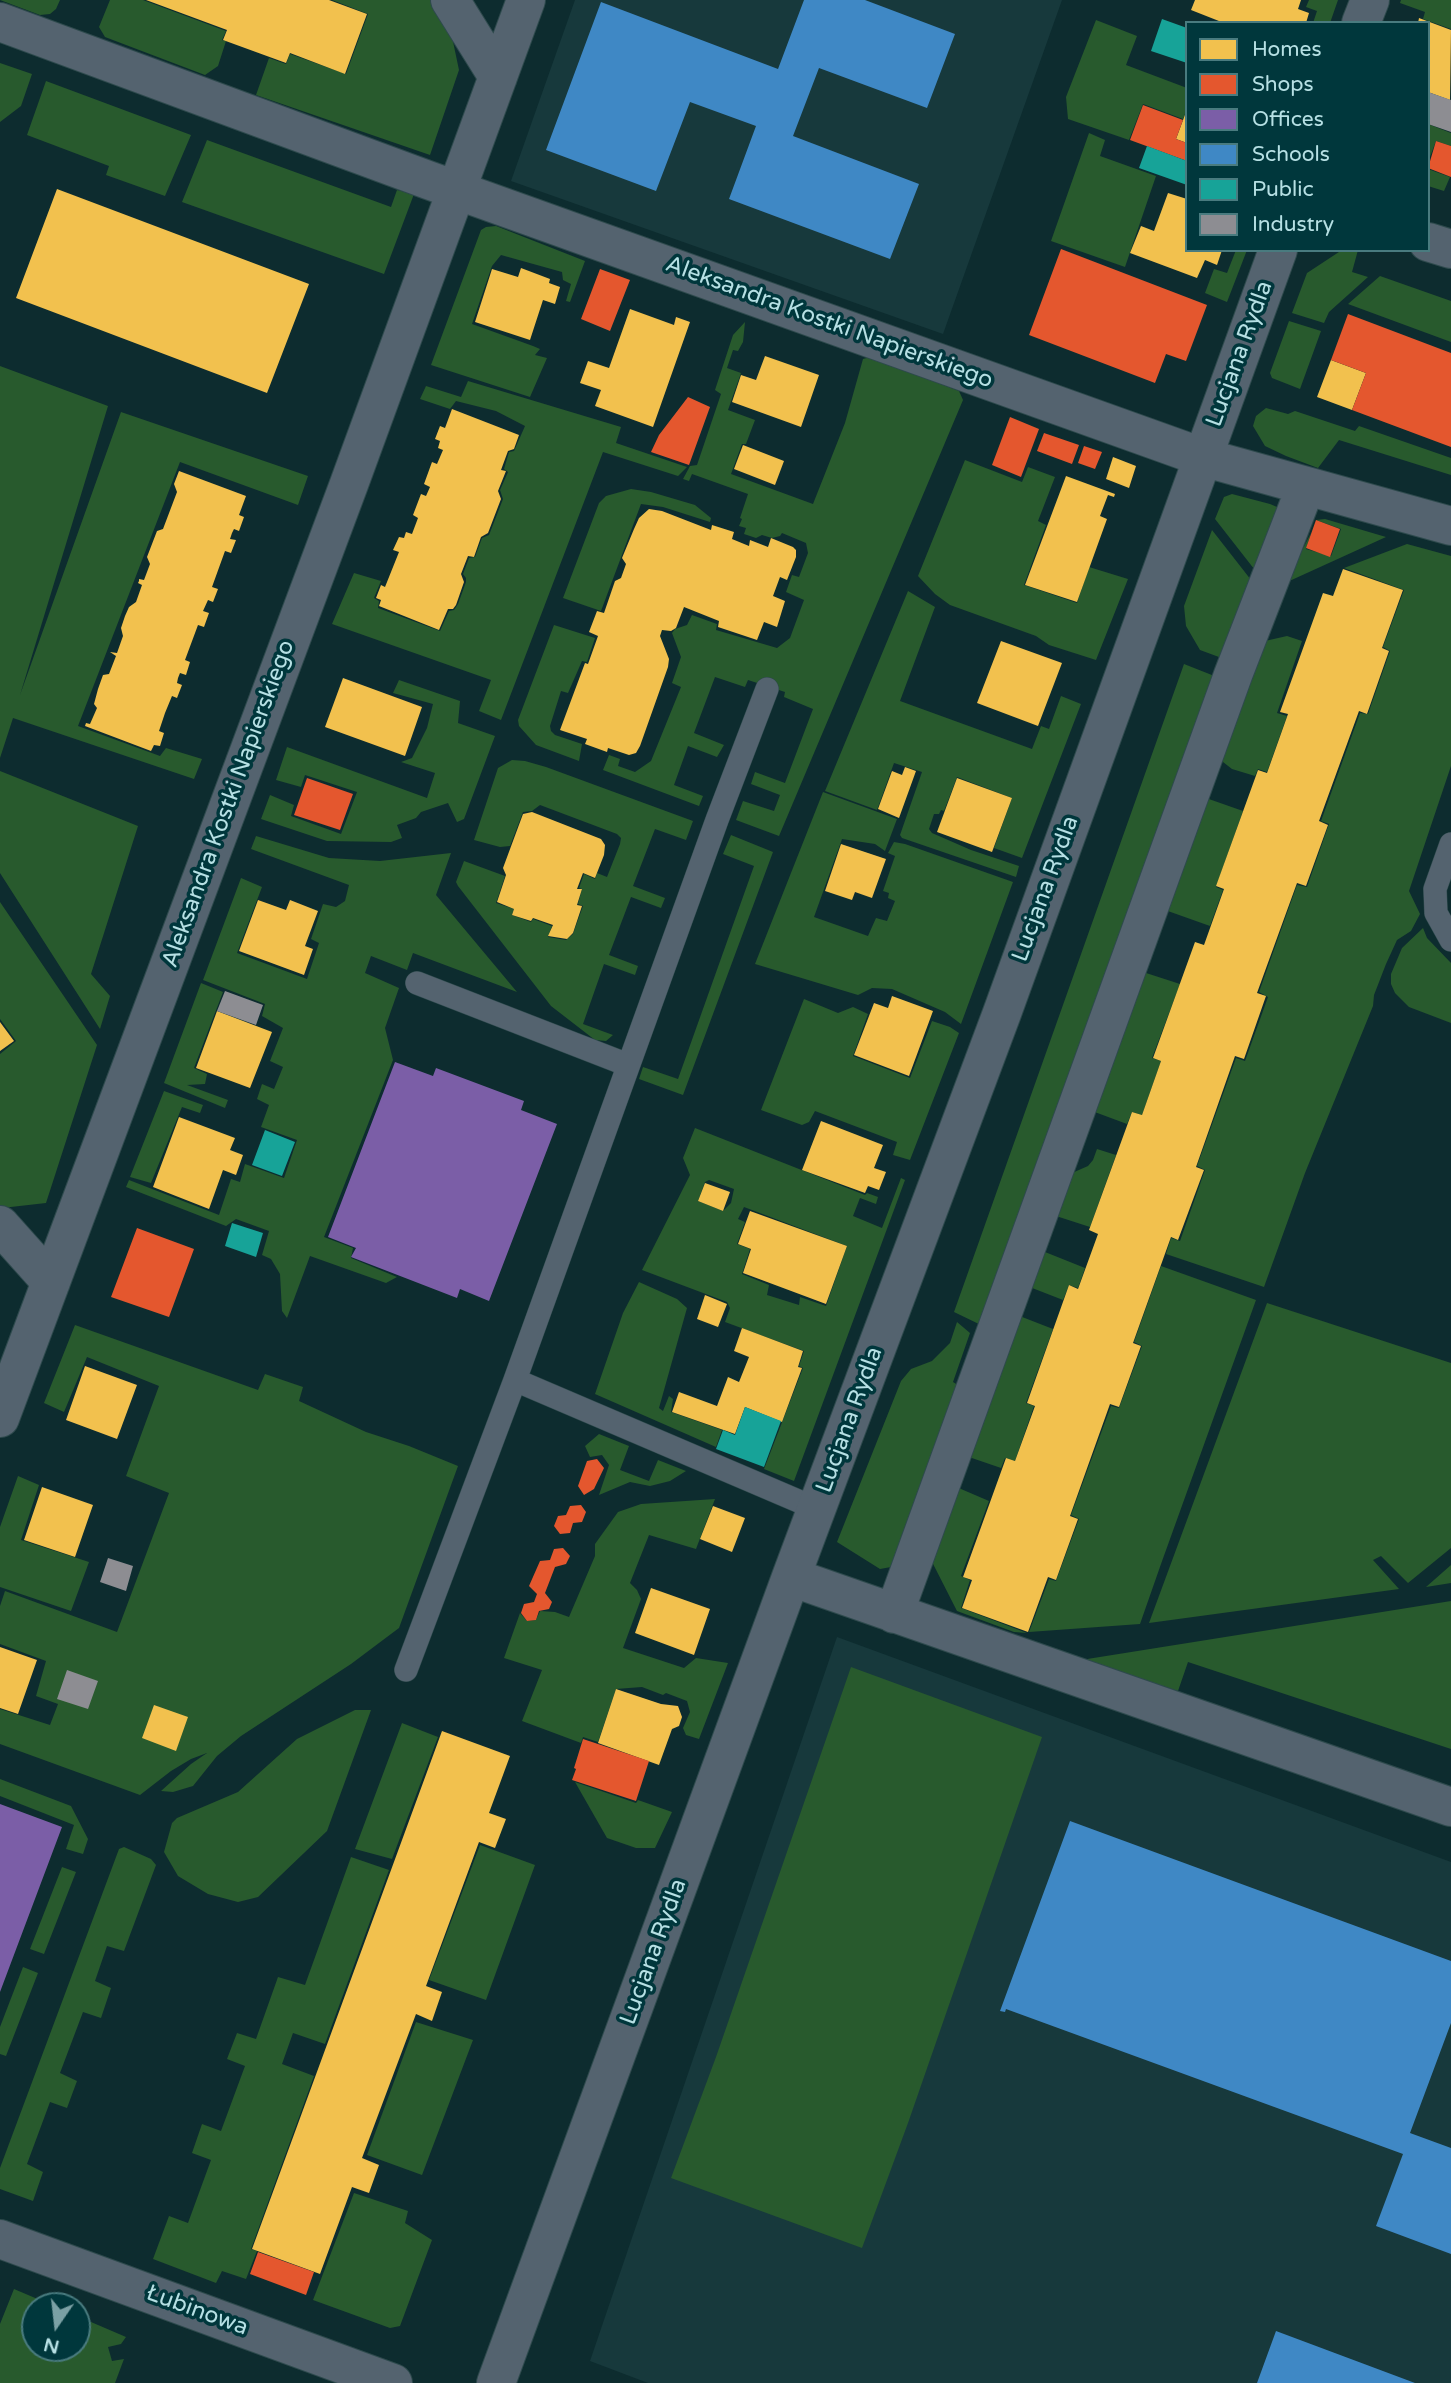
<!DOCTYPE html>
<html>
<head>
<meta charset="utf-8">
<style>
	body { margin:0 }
	#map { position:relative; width:1451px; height:2383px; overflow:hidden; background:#0d2c2f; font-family:"Varela Round",sans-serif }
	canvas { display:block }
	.legend { position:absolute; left:1185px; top:21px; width:245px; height:231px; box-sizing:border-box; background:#00373c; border:2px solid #497b7f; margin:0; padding:9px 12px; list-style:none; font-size:21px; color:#b6e0e4 }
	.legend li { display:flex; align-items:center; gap:14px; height:35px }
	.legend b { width:35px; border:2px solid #497b7f }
	.north { position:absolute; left:21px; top:2292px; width:70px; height:70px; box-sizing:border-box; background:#00373c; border:2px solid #497b7f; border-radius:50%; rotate:194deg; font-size:19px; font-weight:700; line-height:28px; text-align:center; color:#b6e0e4 }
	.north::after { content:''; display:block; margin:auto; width:24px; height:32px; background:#7ba1a5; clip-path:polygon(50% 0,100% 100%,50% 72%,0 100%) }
</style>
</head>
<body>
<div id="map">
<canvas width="1451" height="2383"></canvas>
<ul class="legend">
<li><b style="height:19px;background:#f2c14e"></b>Homes</li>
<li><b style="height:19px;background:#e4572e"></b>Shops</li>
<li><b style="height:19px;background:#7b5ea7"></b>Offices</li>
<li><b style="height:19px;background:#3f88c5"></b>Schools</li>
<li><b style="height:19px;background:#17a398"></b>Public</li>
<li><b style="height:19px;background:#8d8d92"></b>Industry</li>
</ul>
<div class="north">N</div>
</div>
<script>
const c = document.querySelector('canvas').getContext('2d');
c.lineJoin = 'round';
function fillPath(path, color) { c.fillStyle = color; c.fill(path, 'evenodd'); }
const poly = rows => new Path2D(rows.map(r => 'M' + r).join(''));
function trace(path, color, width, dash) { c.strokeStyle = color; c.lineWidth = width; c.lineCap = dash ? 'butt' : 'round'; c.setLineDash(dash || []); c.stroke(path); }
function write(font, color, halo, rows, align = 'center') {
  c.font = font + ' "Varela Round",sans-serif'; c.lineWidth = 7; c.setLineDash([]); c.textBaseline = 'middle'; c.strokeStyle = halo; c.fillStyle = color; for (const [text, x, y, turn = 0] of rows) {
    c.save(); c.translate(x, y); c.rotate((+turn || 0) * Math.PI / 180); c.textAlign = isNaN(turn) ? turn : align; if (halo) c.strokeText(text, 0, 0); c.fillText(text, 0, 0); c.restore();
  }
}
const built = poly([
	[575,0,1062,0,943,334,511,181],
	[837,1637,1451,1862,1451,2383,648,2383,590,2361]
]);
const green = poly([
	[0,0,60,0,56,9,50,14,40,15],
	[110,0,143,0,226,31,222,40,226,41,218,66,205,75,105,37,99,27],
	[332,0,432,0,451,32,459,70,430,155,256,95,269,58,286,64,290,54,346,74,368,14],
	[1309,0,1338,0,1330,23,1313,23,1317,11,1306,7],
	[1401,0,1451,0,1451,29,1423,19,1425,12,1400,3],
	[1096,20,1137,36,1126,65,1187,88,1187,109,1183,119,1143,104,1129,140,1068,119,1066,97],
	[0,63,32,74,21,106,0,122],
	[46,81,191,135,165,196,106,175,109,166,27,135],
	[1428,124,1451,133,1451,146,1436,141,1428,162],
	[1089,133,1105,140,1100,156,1156,176,1125,267,1051,241],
	[207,140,391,207,397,190,414,194,384,274,182,202],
	[1428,169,1450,177,1444,191,1428,186],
	[496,226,585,261,570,302,566,301,571,284,563,280,562,272,501,255,492,266,472,324,533,346,540,349,535,355,547,358,530,397,431,365,481,230,486,227],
	[1236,250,1247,250,1227,302,1205,293,1214,269,1227,273],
	[1342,250,1358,250,1352,272,1368,277,1329,312,1324,323,1292,313,1307,273],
	[1380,276,1451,301,1451,342,1348,304],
	[1289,321,1321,331,1300,389,1272,378,1270,373],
	[745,322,743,342,738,351,733,350,727,368,741,373,728,410,755,420,746,444,742,444,731,474,813,504,845,423,863,359,870,357,959,391,963,400,779,836,736,820,743,801,774,811,780,795,751,784,755,772,785,783,813,709,784,697,785,692,748,680,745,687,715,677,694,733,724,745,717,757,688,746,674,785,703,796,699,806,603,770,609,755,620,759,618,766,635,772,651,761,681,687,672,683,681,657,672,633,675,629,687,625,692,615,717,624,716,630,777,648,790,638,804,600,786,592,792,575,799,577,808,553,806,543,782,533,780,536,772,538,762,535,756,538,744,534,746,528,739,526,742,519,740,518,748,494,692,474,689,481,683,479,690,466,697,465,721,394,715,390,733,335],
	[0,366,108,406,20,695,121,412,308,476,298,505,180,462,78,726,160,756,166,748,202,759,194,779,13,718,0,758],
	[468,381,621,427,616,443,687,467,678,476,603,452,501,720,479,711,491,680,332,624,354,573,381,581,374,598,379,601,378,608,440,631,449,611,454,610,458,604,466,582,466,578,463,574,469,558,475,557,482,538,489,535,503,499,500,490,508,472,504,469,509,452,514,451,525,426,496,411,456,401,450,409,420,399,426,386,461,397],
	[1266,408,1288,414,1295,411,1355,431,1359,426,1451,458,1451,475,1339,440,1318,468,1286,456,1265,446,1253,426,1256,416],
	[965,460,1022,482,1028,467,1055,477,1038,521,1046,525,1024,585,1077,603,1089,567,1128,579,1096,660,1049,645,1036,636,950,605,935,594,918,576],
	[631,489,651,492,695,505,711,518,710,522,663,507,641,504,601,611,563,598,599,503,606,496],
	[1232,494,1270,504,1277,507,1280,513,1258,574,1215,519,1224,497],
	[1325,519,1386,537,1285,583,1311,533,1306,549,1331,556,1341,529,1316,520],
	[1212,530,1255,585,1227,660,1200,650,1186,626,1184,606],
	[1407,544,1451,556,1451,766,1409,891,1420,914,1411,931,1397,940,1386,964,1374,995,1373,1006,1305,1173,1264,1287,1166,1254,1171,1238,1180,1241,1205,1170,1197,1166,1236,1058,1245,1061,1268,997,1259,992,1297,885,1307,887,1329,824,1321,821,1360,713,1368,714,1390,651,1383,647,1404,590,1344,568],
	[908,591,935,607,900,701,1032,749,1041,726,1049,729,1061,696,1081,704,1022,858,994,848,1012,798,957,777,944,811,941,810,939,814,934,814,929,829,932,833,971,850,1019,866,1016,877,902,838,900,835,922,772,894,763,877,810,825,791],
	[554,625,595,638,587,662,582,661,568,693,561,691,550,726,551,731,555,735,582,744,579,761,536,745,519,726,518,720],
	[1287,636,1302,641,1277,713,1287,716,1267,772,1258,769,1255,776,1232,769,1223,762,1223,751,1265,641],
	[1184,664,1222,679,983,1326,954,1312],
	[399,680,460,701,458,723,495,736,464,819,457,822,448,803,421,812,416,818,397,825,402,838,391,842,327,841,261,819,270,795,294,805,291,816,341,834,357,792,305,775,301,787,276,780,287,747,427,798,435,773,401,762,412,758,427,728,433,704,393,693],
	[512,760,525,761,546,767,693,821,686,840,655,829,633,886,665,898,661,908,631,897,609,955,638,966,635,975,604,964,583,1024,613,1035,606,1041,595,1040,551,1006,458,886,456,882,464,861,505,876,496,903,514,909,512,915,531,922,533,919,552,926,548,937,566,940,573,934,583,906,578,904,582,889,579,888,584,874,595,879,597,873,607,877,620,844,621,838,617,834,540,805,532,811,523,812,510,846,500,847,474,840,498,768],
	[0,771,138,826,91,974,110,996,100,1029,0,873],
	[823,792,897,819,885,851,875,844,842,839,814,917,868,936,876,918,887,921,895,901,888,898,889,893,883,891,895,856,888,853,894,842,905,844,1013,882,961,1024,945,1012,892,989,872,988,858,995,755,964],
	[1206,798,1243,811,1216,887,1223,890,1210,926,1165,910],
	[731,835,773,852,683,1095,639,1079,643,1067,678,1079,754,866,723,854],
	[256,836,329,858,380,861,451,853,436,895,517,992,413,953,407,970,371,956,365,973,399,988,385,1028,393,1060,324,1237,353,1248,351,1258,397,1277,386,1283,310,1256,287,1318,282,1311,280,1274,271,1259,262,1255,269,1231,236,1219,226,1226,126,1187,129,1180,219,1215,231,1179,240,1182,245,1164,284,1178,297,1140,261,1127,269,1105,257,1099,262,1084,274,1089,283,1067,270,1061,283,1028,262,1016,265,1004,203,980,241,878,262,887,237,953,307,979,319,943,311,939,323,904,336,907,345,901,349,885,251,849],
	[0,902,97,1045,46,1203,2,1208,0,1206,0,1054,16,1041,0,1019],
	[1423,928,1427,938,1451,963,1451,1023,1409,1007,1395,993,1391,984,1391,974,1402,948],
	[1143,972,1180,984,1152,1058,1161,1061,1142,1115,1132,1112,1127,1124,1092,1111],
	[201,983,223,992,194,1068,207,1074,205,1084,187,1085,228,1100,225,1108,164,1083],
	[804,999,838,1013,853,1007,868,1014,853,1056,910,1078,932,1021,950,1027,959,1033,910,1160,893,1155,897,1142,815,1111,809,1122,802,1125,761,1110],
	[164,1091,203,1105,200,1113,182,1107,151,1183,130,1177],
	[695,1128,865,1195,867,1193,878,1197,876,1204,860,1198,853,1216,882,1228,901,1178,905,1180,794,1481,764,1469,803,1368,799,1366,804,1351,725,1322,730,1308,727,1302,642,1270,690,1175,683,1158],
	[709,1180,734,1189,731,1203,723,1211,698,1201,705,1182],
	[744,1207,847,1246,826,1306,800,1297,799,1305,767,1295,769,1285,742,1274,750,1249,737,1244,745,1222,738,1219],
	[1097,1149,1116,1155,1090,1227,1056,1216,1072,1173,1088,1166,1093,1160],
	[1040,1250,1085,1268,1078,1288,1069,1285,1063,1300,1027,1286],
	[1161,1266,1256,1300,1161,1564,1140,1624,1029,1632,1049,1579,1056,1581,1079,1519,1071,1515,1111,1406,1119,1408,1142,1346,1134,1342],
	[639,1282,677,1299,687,1308,659,1408,663,1411,669,1396,673,1399,671,1412,722,1430,716,1447,595,1394,623,1313],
	[1267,1303,1451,1363,1451,1548,1408,1583,1381,1556,1373,1560,1399,1589,1149,1623],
	[1017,1315,1053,1329,1026,1403,1034,1406,1015,1461,1005,1458,1001,1468,966,1456],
	[957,1322,970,1333,953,1382,961,1387,898,1557,891,1567,880,1569,837,1542,901,1381,911,1369,932,1361,950,1343],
	[75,1325,258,1390,265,1374,303,1387,299,1401,366,1432,409,1446,458,1466,399,1628,351,1664,241,1736,217,1756,193,1786,173,1792,161,1791,191,1764,207,1753,191,1759,171,1771,140,1795,0,1744,0,1709,50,1725,58,1704,36,1696,46,1661,0,1644,0,1606,5,1591,117,1632,169,1493,126,1476,159,1386,87,1357,64,1412,44,1403],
	[599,1434,629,1446,620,1470,649,1481,658,1460,686,1471,670,1481,650,1486,630,1482,599,1495,609,1465,602,1455,590,1457,585,1446],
	[18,1476,39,1485,21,1540,89,1562,71,1611,0,1587,0,1527],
	[954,1486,989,1501,961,1576,970,1580,961,1608,1027,1633,1014,1632,957,1611,929,1556],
	[715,1499,696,1549,649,1535,630,1583,637,1590,641,1599,623,1648,684,1668,696,1658,728,1663,699,1739,686,1735,683,1728,690,1712,687,1701,666,1693,663,1695,642,1687,616,1689,598,1742,583,1737,581,1743,522,1721,542,1670,504,1658,520,1613,527,1621,536,1620,540,1611,555,1612,569,1617,595,1556,595,1544,618,1512,641,1504],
	[1451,1565,1451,1583,1426,1587],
	[1451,1601,1451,1749,1188,1662,1178,1691,1081,1660],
	[851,1667,1042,1737,908,2123,862,2248,671,2178,716,2057],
	[355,1710,371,1710,327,1831,258,1897,238,1902,208,1894,178,1876,164,1852,172,1823,177,1818,238,1792,297,1739],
	[402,1723,438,1737,392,1859,355,1849],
	[0,1779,71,1806,88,1839,83,1854,66,1849,74,1825,0,1796],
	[575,1782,636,1803,638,1800,672,1812,655,1848,636,1848,607,1838],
	[480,1845,535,1865,486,2000,429,1980],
	[124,1847,151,1859,156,1865,124,1951,107,1946,95,1981,111,1988,101,2018,83,2012,60,2073,77,2081,67,2108,50,2102,27,2164,43,2172,33,2201,0,2189,0,2168,119,1849],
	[351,1857,389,1870,325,2044,293,2033,282,2064,314,2076,251,2249,257,2251,246,2279,222,2271,216,2283,153,2259,169,2216,188,2223,211,2160,192,2153,202,2124,221,2131,245,2066,227,2059,237,2033,256,2039,278,1977,305,1985],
	[62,1867,76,1872,44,1954,30,1949],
	[23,1967,38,1973,6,2056,0,2054,0,2027],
	[416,2022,473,2040,422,2175,367,2155],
	[354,2193,408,2211,405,2223,432,2240,400,2326,390,2328,313,2300],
	[14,2289,54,2306,35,2306,35,2348,77,2348,77,2316,126,2337,121,2344,108,2347,112,2361,124,2359,115,2383,0,2383,0,2324]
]);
const homes = poly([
	[146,0,329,0,367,14,345,74,290,53,286,63,223,40,227,30],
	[1195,0,1301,0,1298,9,1309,13,1306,23,1224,23,1191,10],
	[1419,18,1451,30,1450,100,1428,92,1428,23,1418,23],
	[1186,112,1187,112,1187,143,1176,139],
	[57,189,309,284,267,393,16,298],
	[1168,193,1187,199,1187,250,1222,250,1217,265,1205,260,1197,278,1130,253,1141,226,1154,231],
	[521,268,550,279,549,283,560,287,555,304,543,300,530,340,475,322,492,269,518,277],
	[630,309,674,325,676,317,690,322,653,427,595,406,601,390,580,383,588,361,609,368],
	[765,356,819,375,801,427,732,402,741,375,756,380],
	[1331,360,1366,373,1352,410,1317,397],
	[452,409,519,435,514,449,508,451,501,470,506,471,498,491,501,499,488,533,481,537,474,557,468,556,461,574,464,582,456,605,453,609,448,609,439,630,379,606,381,600,376,598,381,585,385,587,399,552,393,550,399,537,404,538,406,532,412,534,418,518,413,515,421,494,426,496,430,487,424,484,432,462,437,464,443,450,438,448,440,441,435,439,440,426,445,428],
	[743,445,784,461,775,485,734,469],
	[1113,457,1136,466,1129,488,1106,479],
	[179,471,246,496,239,515,244,517,239,531,234,529,232,533,230,539,236,540,231,553,225,551,212,587,218,589,213,602,208,600,203,611,209,613,204,627,198,625,185,660,190,662,186,675,180,673,178,678,177,683,182,685,177,698,172,696,165,713,159,731,164,733,160,746,154,745,151,751,85,726,86,723,90,724,97,708,94,704,98,689,103,675,109,674,116,656,110,652,117,653,123,636,121,628,125,616,129,607,136,602,142,585,138,583,139,581,139,579,144,580,150,564,147,557,157,531,163,529,177,492,174,484],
	[1066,476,1115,494,1114,497,1108,495,1100,516,1107,519,1077,602,1025,585],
	[649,509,662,511,711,530,712,525,734,532,732,539,749,546,750,540,768,547,771,538,793,547,796,550,796,557,787,580,780,577,773,596,785,601,777,627,764,622,757,640,718,627,719,621,684,607,676,628,671,631,662,630,660,636,669,659,668,667,640,746,636,753,629,755,608,748,607,752,585,744,587,739,560,730,585,663,588,664,598,636,589,632,597,611,604,613,615,581,621,578,626,564,622,558,634,529,639,518],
	[1343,569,1403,590,1382,648,1389,651,1367,714,1359,711,1319,821,1328,825,1306,886,1297,883,1257,993,1266,996,1244,1059,1235,1056,1196,1167,1204,1170,1178,1240,1171,1237,1133,1343,1141,1346,1119,1407,1110,1404,1070,1516,1078,1519,1056,1580,1048,1577,1028,1632,962,1608,972,1580,963,1577,1006,1458,1015,1461,1035,1406,1027,1403,1069,1285,1078,1289,1098,1234,1089,1230,1132,1112,1142,1115,1161,1061,1153,1058,1195,942,1204,945,1224,889,1216,886,1258,770,1267,773,1288,714,1280,712,1323,593,1333,596],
	[1001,641,1062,663,1038,726,977,703],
	[343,678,422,707,405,756,325,727],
	[905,767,916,771,899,818,878,809,892,771,902,775],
	[957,778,1012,798,992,852,937,832],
	[532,812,601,839,605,845,604,855,595,878,583,873,577,889,582,889,577,905,582,906,573,933,567,939,548,936,553,925,533,918,531,921,512,915,514,909,497,902,506,875,503,868,523,814],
	[841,844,886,859,872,898,855,892,852,900,825,891],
	[258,900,286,910,290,900,318,911,305,946,313,949,304,975,239,951],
	[892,996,933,1011,909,1076,854,1055,874,1003,888,1008],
	[217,1011,272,1032,250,1088,196,1068],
	[0,1022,14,1041,0,1051],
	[179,1117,235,1138,230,1150,243,1155,236,1175,223,1170,209,1209,153,1187],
	[821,1121,883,1145,874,1168,886,1172,879,1190,868,1186,865,1193,802,1170],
	[705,1183,730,1192,723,1211,698,1201],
	[750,1211,847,1246,826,1304,743,1273,751,1249,738,1244],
	[705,1295,727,1304,718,1327,697,1319],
	[742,1328,803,1351,798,1367,802,1368,782,1422,745,1407,735,1434,672,1412,679,1392,717,1406,728,1377,739,1382,749,1357,734,1351],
	[85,1366,137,1385,117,1439,66,1420],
	[42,1487,93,1505,75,1557,24,1540],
	[713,1506,745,1518,732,1552,700,1539],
	[651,1588,710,1609,694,1655,635,1633],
	[0,1647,37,1660,18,1714,0,1708],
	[616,1689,661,1704,678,1706,682,1717,679,1726,672,1729,659,1765,598,1743],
	[154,1705,188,1717,176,1751,142,1738],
	[442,1731,510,1756,489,1813,506,1819,495,1848,479,1842,426,1986,442,1992,432,2021,416,2014,362,2158,379,2165,369,2193,352,2187,320,2274,252,2249]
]);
const shops = poly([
	[1143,105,1183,120,1176,139,1187,143,1187,161,1130,140],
	[1436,141,1451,146,1451,177,1428,168],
	[1061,249,1207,305,1186,361,1166,354,1155,383,1029,335],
	[600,269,630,280,610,331,581,319],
	[1348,314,1451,353,1451,447,1352,410,1366,373,1331,360],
	[688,397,710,407,689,465,651,452,659,435],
	[1010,417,1039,429,1021,477,992,465],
	[1044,433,1079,445,1072,464,1037,451],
	[1084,446,1102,452,1095,469,1078,463],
	[1316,520,1340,529,1330,557,1306,548],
	[307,778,353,794,340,830,294,815],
	[137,1228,194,1249,169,1317,111,1297],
	[597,1459,604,1468,594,1489,584,1495,578,1486,587,1461],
	[581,1505,586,1512,582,1522,573,1523,570,1533,560,1534,554,1526,558,1516,566,1515,570,1506],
	[563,1548,570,1556,566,1564,555,1567,545,1593,552,1602,549,1609,539,1611,536,1620,527,1621,521,1613,524,1604,534,1602,537,1594,529,1586,540,1561,550,1560,554,1549],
	[583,1739,649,1761,636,1801,572,1780,576,1769,574,1768],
	[258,2252,314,2272,306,2295,250,2274]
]);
const offices = poly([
	[395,1062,433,1076,436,1068,524,1101,521,1110,557,1124,489,1301,460,1289,457,1298,351,1257,356,1248,328,1237],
	[0,1804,62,1827,0,1992]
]);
const schools = poly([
	[804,0,865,0,955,34,927,108,819,68,793,136,919,184,890,259,729,199,756,126,690,102,656,191,546,150,601,2,778,69],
	[1070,1821,1451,1961,1451,2023,1410,2133,1451,2148,1451,2254,1376,2226,1403,2154,1006,2009,1005,2012,1000,2011],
	[1276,2331,1415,2383,1257,2383]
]);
const public = poly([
	[1162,19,1187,28,1187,63,1151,51],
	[1147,146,1187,161,1187,185,1139,168],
	[265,1130,295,1142,282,1176,252,1165],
	[232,1223,263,1233,256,1257,225,1246],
	[745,1407,781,1421,764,1467,716,1449,723,1430,735,1435]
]);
const industry = poly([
	[1428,92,1451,100,1451,132,1428,124],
	[225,991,263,1005,256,1025,217,1011],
	[108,1558,133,1566,126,1591,100,1582],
	[67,1670,98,1681,88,1709,57,1699]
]);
const lane = poly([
	[1451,844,1435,889,1436,913,1451,940],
	[417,983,628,1065],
	[515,1380,717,820,767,689],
	[406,1670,515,1380,817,1509]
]);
const street = poly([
	[450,0,498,77],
	[0,22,428,180,1202,457,1451,526],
	[1361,23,1370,0],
	[1428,242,1451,249],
	[0,1225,51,1282],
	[0,1418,349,484,526,0],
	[791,1577,1451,1807],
	[894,1614,1233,675,1306,486],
	[0,2239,393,2383],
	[496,2383,791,1577,1002,1013,1278,250]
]);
const streetNames = [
	["Aleksandra Kostki Napierskiego",829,323,20],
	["Lucjana Rydla",1240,354,-70],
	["Aleksandra Kostki Napierskiego",229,804,-70],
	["Lucjana Rydla",1046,889,-70],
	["Lucjana Rydla",850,1420,-70],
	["Lucjana Rydla",654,1952,-70],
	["Łubinowa",197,2311,20]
];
fillPath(built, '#17393c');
fillPath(green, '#285a2d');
fillPath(homes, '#f2c14e');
fillPath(shops, '#e4572e');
fillPath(offices, '#7b5ea7');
fillPath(schools, '#3f88c5');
fillPath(public, '#17a398');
fillPath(industry, '#8d8d92');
trace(lane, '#2e4a4d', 24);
trace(street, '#2e4a4d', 40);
trace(lane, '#54636f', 23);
trace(street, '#54636f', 38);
write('23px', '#b6e0e4', '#00373c', streetNames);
</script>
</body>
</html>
